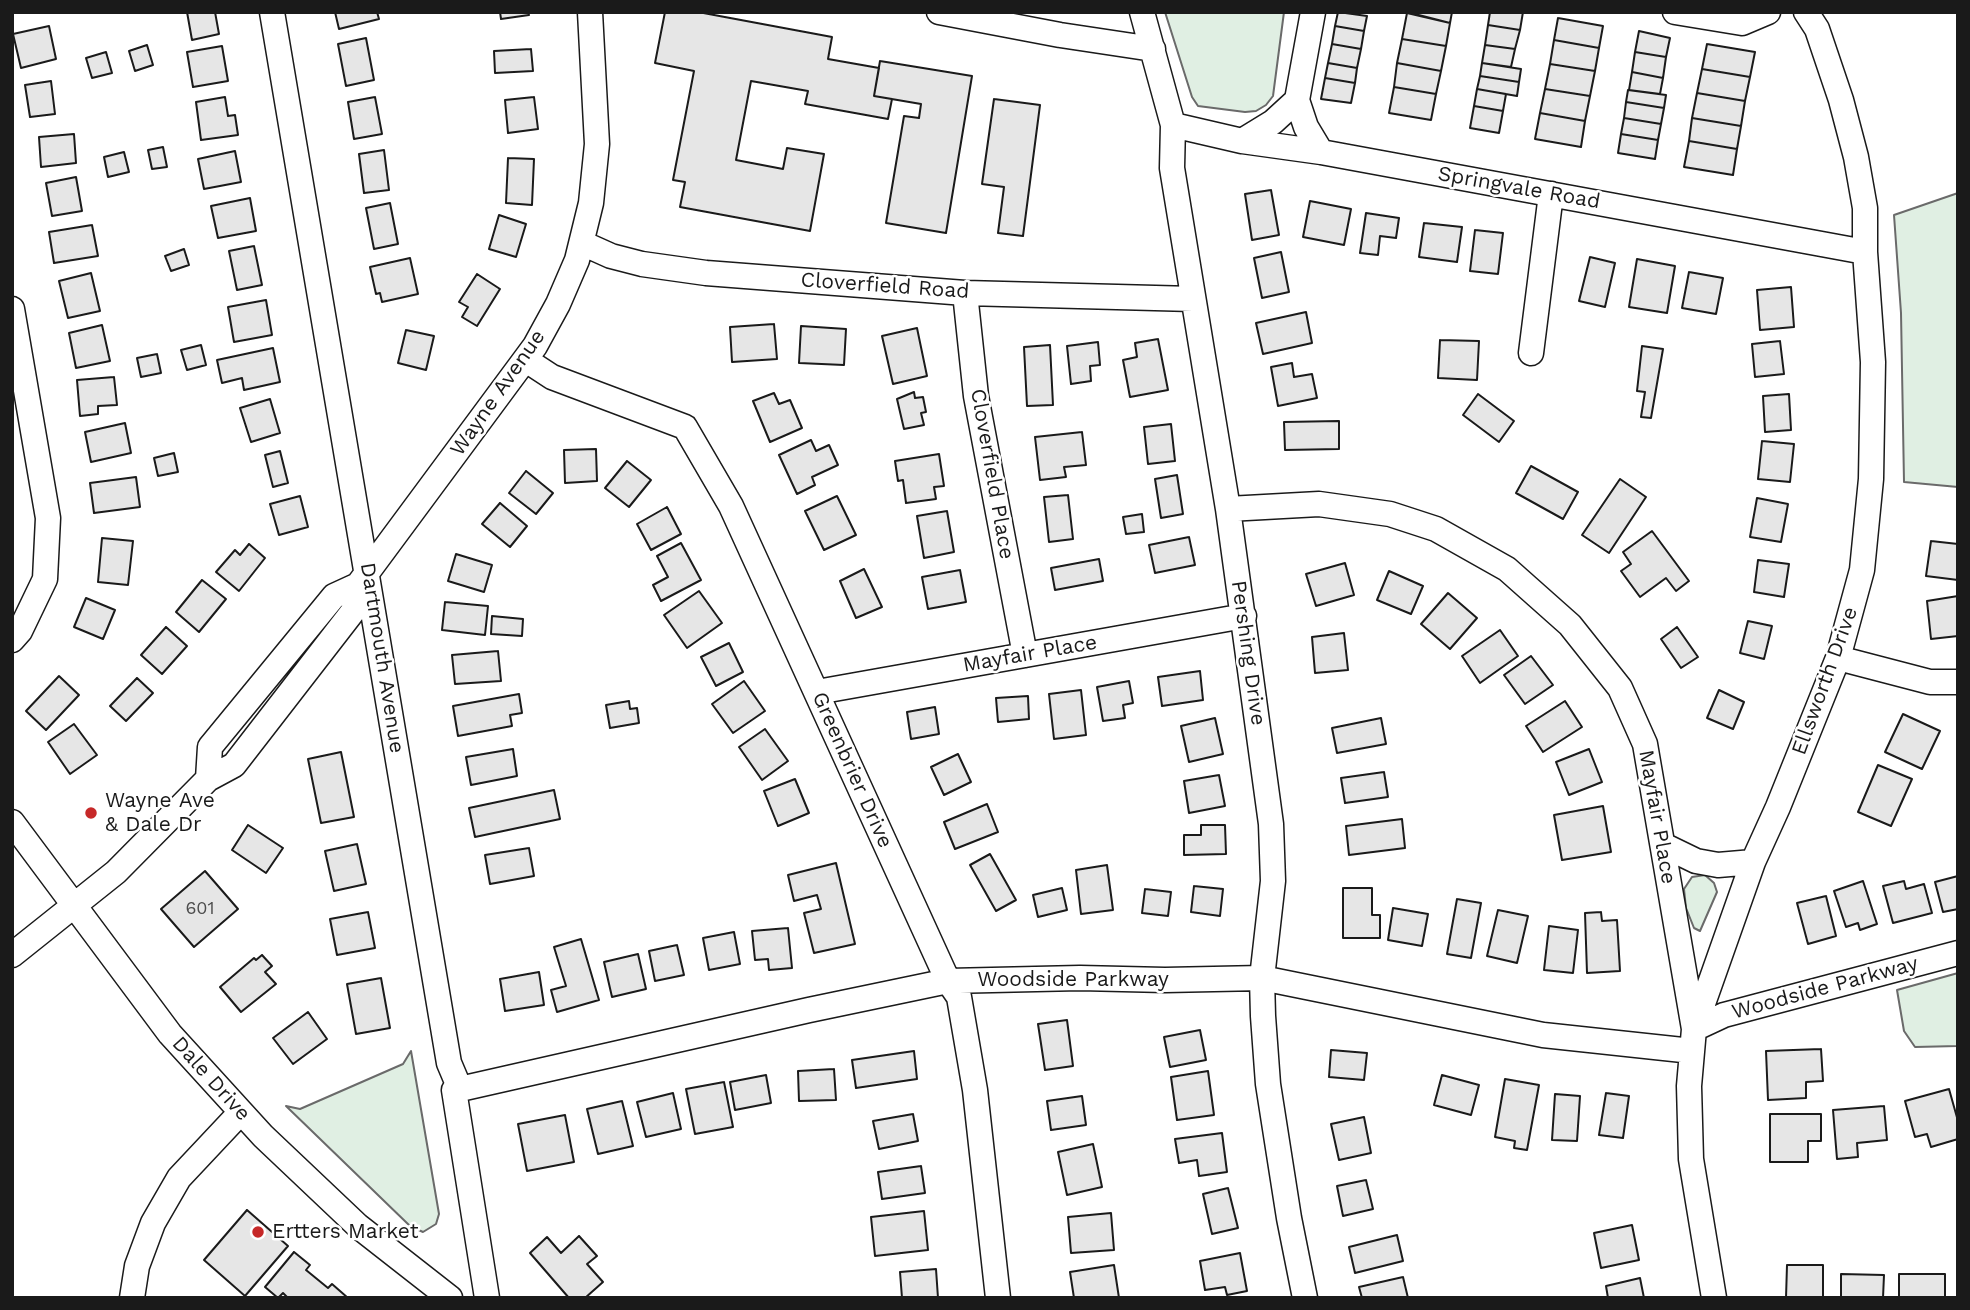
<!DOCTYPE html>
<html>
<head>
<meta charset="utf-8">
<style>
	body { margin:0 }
	#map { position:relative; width:1970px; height:1310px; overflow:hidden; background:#fff; font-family:"Work Sans",sans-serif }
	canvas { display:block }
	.frame { position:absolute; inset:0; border:14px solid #1a1a1a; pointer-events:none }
</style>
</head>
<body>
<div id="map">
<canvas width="1970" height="1310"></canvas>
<div class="frame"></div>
</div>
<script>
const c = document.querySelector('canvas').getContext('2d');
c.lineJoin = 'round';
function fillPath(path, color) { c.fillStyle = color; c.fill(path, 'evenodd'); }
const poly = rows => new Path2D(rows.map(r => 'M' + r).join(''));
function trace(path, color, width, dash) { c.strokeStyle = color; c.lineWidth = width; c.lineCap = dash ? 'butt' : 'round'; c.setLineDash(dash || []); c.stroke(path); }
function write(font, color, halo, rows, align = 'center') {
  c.font = font + ' "Work Sans",sans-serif'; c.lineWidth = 5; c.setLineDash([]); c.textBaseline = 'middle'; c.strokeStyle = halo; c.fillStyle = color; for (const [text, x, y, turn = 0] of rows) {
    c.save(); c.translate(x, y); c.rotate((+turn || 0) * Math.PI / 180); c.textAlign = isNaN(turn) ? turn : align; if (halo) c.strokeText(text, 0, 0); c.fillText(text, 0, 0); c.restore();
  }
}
const green = poly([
	[1165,12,1284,12,1273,96,1266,105,1256,111,1245,112,1198,106,1192,97,1165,12],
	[1958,193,1958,487,1904,482,1901,313,1894,215,1958,193],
	[1705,875,1714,883,1717,892,1700,931,1694,928,1686,908,1684,889,1692,877,1705,875],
	[1958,973,1958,1046,1915,1047,1904,1031,1897,990,1958,973],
	[411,1051,439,1214,436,1224,423,1232,410,1226,286,1106,300,1109,403,1064,411,1051]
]);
const building = poly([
	[187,12,215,12,219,34,192,40,187,12],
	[335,12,377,12,379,19,339,29,335,12],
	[500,12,528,12,529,15,501,19,500,12],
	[665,12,698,12,832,37,828,59,879,68,874,96,892,99,888,119,805,104,808,91,751,81,736,160,783,169,787,148,824,154,810,231,680,207,685,182,673,180,694,71,655,63,665,12],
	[1338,12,1367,16,1364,31,1335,26,1338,12],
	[1407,12,1452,12,1450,23,1407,12],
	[1490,12,1523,12,1520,30,1488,25,1490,12],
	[1407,13,1450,23,1446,46,1402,39,1407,13],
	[1558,18,1603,26,1599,48,1554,40,1558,18],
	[1488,25,1520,30,1515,49,1485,45,1488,25],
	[49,26,56,59,21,68,13,34,49,26],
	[1335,26,1364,31,1361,49,1332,44,1335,26],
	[1639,31,1670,38,1666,57,1635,52,1639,31],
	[366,38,374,80,346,86,338,44,366,38],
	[1402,39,1446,46,1441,71,1397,63,1402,39],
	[1554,40,1599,48,1595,71,1550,64,1554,40],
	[1332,44,1361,49,1357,68,1328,63,1332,44],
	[1707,44,1755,52,1750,77,1702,69,1707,44],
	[147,45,153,65,135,71,129,51,147,45],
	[1485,45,1515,49,1511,67,1482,63,1485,45],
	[222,46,228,81,193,87,187,52,222,46],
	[531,49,533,71,495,73,494,51,531,49],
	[106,52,112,73,92,78,86,58,106,52],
	[1635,52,1666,57,1663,78,1632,72,1635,52],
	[880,61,972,76,946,233,886,223,904,116,919,118,921,104,874,96,880,61],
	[1328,63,1357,68,1355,83,1325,78,1328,63],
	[1397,63,1441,71,1436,94,1394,87,1397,63],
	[1482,63,1521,69,1519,82,1480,76,1482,63],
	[1550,64,1595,71,1590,96,1545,89,1550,64],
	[1702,69,1750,77,1745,101,1697,93,1702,69],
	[1632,72,1663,78,1660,94,1629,90,1632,72],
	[1480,76,1519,82,1517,96,1477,89,1480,76],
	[1325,78,1355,83,1351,103,1321,99,1325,78],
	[51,81,55,114,30,117,25,85,51,81],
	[1394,87,1436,94,1431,120,1389,113,1394,87],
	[1477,89,1506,94,1503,111,1474,106,1477,89],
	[1545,89,1590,96,1585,121,1540,113,1545,89],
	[1628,90,1666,95,1664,108,1626,102,1628,90],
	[1697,93,1745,101,1741,126,1692,118,1697,93],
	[225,97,228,116,235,115,238,135,201,140,196,102,225,97],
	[375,97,382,134,354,139,348,102,375,97],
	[534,97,538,129,508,133,505,100,534,97],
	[994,99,1040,105,1023,236,998,233,1004,187,982,184,994,99],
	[1626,102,1664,108,1661,124,1624,118,1626,102],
	[1474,106,1503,111,1499,133,1470,128,1474,106],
	[1540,113,1585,121,1581,147,1535,139,1540,113],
	[1624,118,1661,124,1658,140,1621,134,1624,118],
	[1692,118,1741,126,1737,149,1689,141,1692,118],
	[74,134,76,163,41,167,39,137,74,134],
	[1621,134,1658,140,1655,159,1618,153,1621,134],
	[1689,141,1737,149,1733,175,1684,167,1689,141],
	[163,147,167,167,152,169,148,150,163,147],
	[384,150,389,190,364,193,359,154,384,150],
	[235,151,241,182,204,189,198,159,235,151],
	[124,152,129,172,108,177,104,157,124,152],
	[508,158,534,159,532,205,506,203,508,158],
	[76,177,82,211,52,216,46,183,76,177],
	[1271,190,1279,235,1252,240,1245,194,1271,190],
	[250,198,256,231,218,238,211,206,250,198],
	[1310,201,1351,209,1344,245,1303,237,1310,201],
	[390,203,398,244,374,249,366,208,390,203],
	[1366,213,1399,218,1396,238,1380,236,1378,255,1360,253,1366,213],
	[499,215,526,224,516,257,489,249,499,215],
	[1424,223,1462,227,1457,262,1419,257,1424,223],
	[92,225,98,256,54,263,49,232,92,225],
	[1475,230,1503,233,1498,274,1470,271,1475,230],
	[254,246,262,285,237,290,229,251,254,246],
	[184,249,189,265,171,271,165,256,184,249],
	[1281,252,1289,292,1262,298,1254,258,1281,252],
	[1590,257,1615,263,1605,307,1579,301,1590,257],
	[410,258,418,294,382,302,380,293,376,294,370,267,410,258],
	[1637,259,1675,266,1667,313,1629,307,1637,259],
	[1689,272,1723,278,1716,314,1682,308,1689,272],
	[91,273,100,311,68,318,59,281,91,273],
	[477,274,500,289,477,326,462,317,468,307,459,302,477,274],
	[1791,287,1794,327,1760,330,1757,290,1791,287],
	[266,300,272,335,234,342,228,307,266,300],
	[1306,312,1312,343,1263,354,1256,323,1306,312],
	[774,324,777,359,732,362,730,327,774,324],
	[102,325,110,361,76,368,69,333,102,325],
	[801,326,846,329,844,365,799,363,801,326],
	[917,328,927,376,893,384,882,336,917,328],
	[406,330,434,336,426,370,398,363,406,330],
	[1158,339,1168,390,1130,397,1123,360,1137,357,1135,343,1158,339],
	[1440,340,1479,341,1477,380,1438,378,1440,340],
	[1780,341,1784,374,1755,377,1752,344,1780,341],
	[1098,342,1100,365,1090,366,1091,381,1071,384,1067,346,1098,342],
	[201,345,206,365,187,370,181,350,201,345],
	[1050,345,1053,405,1027,406,1024,347,1050,345],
	[1642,346,1663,349,1651,418,1641,417,1645,392,1637,391,1642,346],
	[273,348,280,382,244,390,242,378,222,383,217,360,273,348],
	[157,354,161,373,141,377,137,358,157,354],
	[1292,363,1294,377,1312,374,1317,398,1278,406,1271,367,1292,363],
	[114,377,117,405,98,406,98,414,80,416,77,380,114,377],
	[914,392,915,398,923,397,926,412,921,413,924,425,904,429,897,399,914,392],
	[774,393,779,404,790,400,802,428,770,442,753,401,774,393],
	[1478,394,1514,421,1499,442,1463,415,1478,394],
	[1789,394,1791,430,1765,432,1763,396,1789,394],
	[270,399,280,433,251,442,240,408,270,399],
	[1339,421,1339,449,1285,450,1284,422,1339,421],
	[125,423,131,453,91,462,85,432,125,423],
	[1171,424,1175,461,1148,464,1144,427,1171,424],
	[1082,432,1086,465,1064,467,1066,477,1040,480,1035,437,1082,432],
	[811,440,816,451,829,445,838,465,812,477,815,485,797,494,779,455,811,440],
	[1762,441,1794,444,1790,482,1758,479,1762,441],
	[596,449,597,481,565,483,564,450,596,449],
	[280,451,288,483,273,487,265,455,280,451],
	[174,453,178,472,158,476,154,458,174,453],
	[939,454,944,486,934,487,936,499,906,503,903,480,898,481,895,461,939,454],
	[627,461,651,480,629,507,605,488,627,461],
	[1531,466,1578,492,1563,519,1516,493,1531,466],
	[526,471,553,493,536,514,509,493,526,471],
	[1177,475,1183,514,1161,518,1155,479,1177,475],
	[136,477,140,507,94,513,90,483,136,477],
	[1620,479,1646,497,1609,553,1582,535,1620,479],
	[1068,495,1073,539,1049,542,1044,497,1068,495],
	[300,496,308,527,279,535,270,504,300,496],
	[837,496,856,535,824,550,805,511,837,496],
	[1757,498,1788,504,1781,542,1750,537,1757,498],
	[500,503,527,526,510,547,482,524,500,503],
	[667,507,681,534,651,550,637,524,667,507],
	[947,511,954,552,924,558,917,516,947,511],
	[1142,514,1144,532,1126,534,1123,517,1142,514],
	[1652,531,1689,581,1676,591,1666,578,1640,597,1621,571,1631,564,1623,552,1652,531],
	[1189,537,1195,565,1155,573,1149,545,1189,537],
	[102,538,133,541,128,585,98,582,102,538],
	[1931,541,1958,544,1958,580,1926,576,1931,541],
	[681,543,701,580,661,601,653,585,668,577,657,556,681,543],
	[249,544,265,558,239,591,216,572,235,550,240,555,249,544],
	[456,554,492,565,484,592,448,581,456,554],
	[1099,559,1103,581,1055,590,1051,568,1099,559],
	[1758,560,1789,564,1784,597,1754,592,1758,560],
	[1345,563,1354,595,1316,606,1306,574,1345,563],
	[864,569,882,607,856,618,840,581,864,569],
	[960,570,966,602,928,609,922,577,960,570],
	[1389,571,1423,586,1411,614,1377,600,1389,571],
	[202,580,226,599,199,632,176,612,202,580],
	[699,591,722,623,687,648,664,615,699,591],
	[1448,593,1477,618,1450,649,1421,624,1448,593],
	[1958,596,1958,636,1931,639,1927,601,1958,596],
	[86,598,115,610,103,639,74,627,86,598],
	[445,602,488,606,485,635,442,630,445,602],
	[492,616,523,619,522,636,491,634,492,616],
	[1748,621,1772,626,1764,659,1740,653,1748,621],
	[166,627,187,646,162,674,141,655,166,627],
	[1677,627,1698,657,1681,668,1661,639,1677,627],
	[1500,630,1518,656,1480,683,1462,656,1500,630],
	[1344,633,1348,670,1315,673,1312,637,1344,633],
	[729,643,743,672,716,686,701,657,729,643],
	[498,651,501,681,455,684,452,655,498,651],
	[1531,656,1553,685,1525,704,1504,675,1531,656],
	[1200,671,1203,700,1162,706,1158,677,1200,671],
	[59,676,79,695,46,730,26,711,59,676],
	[137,678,153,693,126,721,110,706,137,678],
	[744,681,765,711,733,733,712,704,744,681],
	[1129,681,1133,703,1123,705,1125,718,1103,721,1097,687,1129,681],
	[1081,690,1086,735,1054,739,1049,694,1081,690],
	[1719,690,1744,702,1733,729,1707,718,1719,690],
	[519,694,522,713,510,715,512,726,458,736,453,706,519,694],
	[1028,696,1029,719,998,722,996,698,1028,696],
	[629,701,630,709,637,708,639,723,610,728,606,705,629,701],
	[1565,701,1582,727,1543,752,1526,726,1565,701],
	[935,707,939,734,911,739,907,712,935,707],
	[1903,714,1940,731,1922,769,1885,752,1903,714],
	[1215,718,1223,754,1189,762,1181,726,1215,718],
	[1381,718,1386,744,1337,753,1332,728,1381,718],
	[74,724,97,755,70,774,48,742,74,724],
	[765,729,788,761,762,780,739,747,765,729],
	[513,749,517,776,471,785,466,757,513,749],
	[1589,749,1602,782,1569,795,1556,762,1589,749],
	[341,752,354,817,321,823,308,759,341,752],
	[958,754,971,782,944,795,931,767,958,754],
	[1878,765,1912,779,1891,826,1858,812,1878,765],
	[1384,772,1388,797,1345,803,1341,778,1384,772],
	[1219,775,1225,806,1189,813,1184,781,1219,775],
	[795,779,809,813,778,826,764,791,795,779],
	[554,790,560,819,475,837,469,808,554,790],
	[987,804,998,832,955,849,944,822,987,804],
	[1603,806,1611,852,1562,860,1554,815,1603,806],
	[1402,819,1405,848,1349,855,1346,826,1402,819],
	[248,825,283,848,266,873,232,850,248,825],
	[1201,825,1225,825,1226,854,1184,855,1184,835,1201,835,1201,825],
	[357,844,366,884,334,891,325,851,357,844],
	[529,848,534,876,490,884,485,855,529,848],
	[990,854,1016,900,996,911,970,865,990,854],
	[836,863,855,944,814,953,804,913,821,909,817,895,794,901,788,875,836,863],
	[1107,865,1113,910,1081,914,1076,870,1107,865],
	[205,871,238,909,194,947,161,909,205,871],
	[1958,876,1958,909,1943,912,1935,882,1958,876],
	[1863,881,1877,924,1860,930,1858,923,1846,927,1834,891,1863,881],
	[1904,881,1906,889,1924,884,1932,913,1893,923,1883,886,1904,881],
	[1194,886,1223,889,1220,916,1191,912,1194,886],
	[1062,888,1067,910,1038,917,1033,895,1062,888],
	[1343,888,1372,888,1372,915,1380,915,1380,938,1343,938,1343,888],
	[1145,889,1171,892,1168,916,1142,913,1145,889],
	[1826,896,1836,936,1808,944,1797,903,1826,896],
	[1457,899,1481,903,1471,958,1447,954,1457,899],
	[1393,908,1428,914,1422,946,1388,940,1393,908],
	[1498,910,1528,916,1517,963,1487,956,1498,910],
	[368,912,375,948,337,955,330,919,368,912],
	[1601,912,1602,921,1617,920,1620,971,1587,973,1585,913,1601,912],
	[1549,926,1578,930,1573,973,1544,970,1549,926],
	[788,928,792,968,769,970,768,959,755,960,752,931,788,928],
	[734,932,740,964,709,970,703,938,734,932],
	[581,939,599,1000,557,1012,551,990,566,986,554,947,581,939],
	[677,945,684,975,655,981,649,951,677,945],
	[638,954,646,989,612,997,604,962,638,954],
	[262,955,272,966,265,972,276,984,241,1012,220,987,254,958,256,960,262,955],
	[539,972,544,1005,505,1011,500,979,539,972],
	[381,978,390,1028,356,1034,347,984,381,978],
	[308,1012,327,1039,293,1064,273,1038,308,1012],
	[1067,1020,1073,1066,1045,1070,1038,1024,1067,1020],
	[1200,1030,1206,1060,1170,1067,1164,1037,1200,1030],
	[1821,1049,1823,1081,1806,1082,1806,1098,1768,1100,1766,1051,1821,1049],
	[1331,1050,1367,1053,1364,1080,1329,1077,1331,1050],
	[914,1051,917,1079,856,1088,852,1060,914,1051],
	[834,1069,836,1100,799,1101,798,1071,834,1069],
	[1208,1071,1214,1115,1177,1120,1171,1077,1208,1071],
	[766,1075,771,1103,735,1110,730,1082,766,1075],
	[1442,1075,1479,1085,1471,1115,1434,1105,1442,1075],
	[1505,1079,1539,1085,1527,1150,1514,1148,1515,1141,1495,1137,1505,1079],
	[724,1082,733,1127,695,1134,686,1089,724,1082],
	[1949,1089,1958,1121,1958,1139,1931,1147,1927,1134,1915,1137,1905,1101,1949,1089],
	[673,1093,681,1129,646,1137,637,1102,673,1093],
	[1606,1093,1629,1096,1623,1138,1599,1135,1606,1093],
	[1555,1094,1580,1096,1577,1141,1552,1140,1555,1094],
	[1082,1096,1086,1125,1051,1130,1047,1101,1082,1096],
	[622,1101,633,1146,598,1154,587,1109,622,1101],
	[1884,1106,1887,1140,1857,1143,1858,1157,1837,1159,1833,1110,1884,1106],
	[913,1114,918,1141,879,1149,873,1121,913,1114],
	[1770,1114,1821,1114,1821,1141,1808,1141,1808,1162,1770,1162,1770,1114],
	[565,1115,574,1162,527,1171,518,1124,565,1115],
	[1364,1117,1371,1153,1339,1160,1331,1124,1364,1117],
	[1222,1133,1227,1172,1199,1176,1197,1160,1179,1163,1175,1139,1222,1133],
	[1093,1144,1102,1187,1067,1195,1058,1152,1093,1144],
	[921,1166,925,1193,882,1199,878,1172,921,1166],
	[1366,1180,1373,1209,1343,1216,1337,1186,1366,1180],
	[1228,1188,1238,1228,1212,1234,1203,1194,1228,1188],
	[247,1210,288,1246,245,1296,204,1260,247,1210],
	[924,1211,928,1250,875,1256,871,1217,924,1211],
	[1111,1213,1114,1250,1071,1253,1068,1217,1111,1213],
	[1632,1225,1639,1260,1601,1268,1594,1233,1632,1225],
	[1397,1235,1403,1261,1355,1273,1349,1247,1397,1235],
	[579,1236,597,1256,587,1264,603,1282,585,1298,569,1298,530,1253,547,1237,561,1253,579,1236],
	[294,1252,310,1265,306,1270,328,1288,332,1284,348,1298,288,1298,283,1293,278,1298,265,1287,294,1252],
	[1240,1253,1247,1291,1227,1295,1225,1287,1205,1290,1200,1261,1240,1253],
	[1114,1265,1119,1298,1074,1298,1070,1272,1114,1265],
	[1787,1265,1823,1265,1823,1298,1786,1298,1787,1265],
	[936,1269,938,1298,902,1298,900,1272,936,1269],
	[1841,1274,1884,1275,1883,1298,1841,1298,1841,1274],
	[1899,1274,1945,1274,1945,1298,1899,1298,1899,1274],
	[1403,1277,1408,1298,1362,1298,1359,1287,1403,1277],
	[1640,1278,1644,1298,1608,1298,1606,1286,1640,1278]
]);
const minor = poly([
	[272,12,449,1063,460,1089,454,1090,487,1298],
	[939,12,1060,35,1153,49],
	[1142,12,1173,125,1172,168,1228,509,1271,824,1273,881,1262,978,1263,1016,1268,1084,1289,1218,1305,1298],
	[1313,12,1297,100,1306,127,1321,152],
	[1675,12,1742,23,1768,12],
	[1173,125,1242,141,1321,152,1865,252],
	[1242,141,1273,122,1297,100],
	[582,243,611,256,642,264,706,273,965,293,1193,299],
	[965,293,976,396,1025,655],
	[12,309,48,518,45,579,20,631,12,640],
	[1531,353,1551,194],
	[526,360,552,377,685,427,731,506,948,981,959,997,975,1090,998,1298],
	[1228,509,1319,504,1390,514,1436,529,1507,569,1570,625,1620,688,1645,744,1694,1029,1724,1015,1958,953],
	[1838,658,1930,682,1958,682],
	[817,692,1244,616],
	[208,779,210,747,334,596,358,585],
	[12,822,170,1034,263,1136,358,1226,450,1298],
	[1663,845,1696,861,1718,865,1753,862],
	[12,955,116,872,208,779,234,765,354,610,358,585,535,346,558,304,577,260,591,203,597,144,590,12],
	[460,1089,809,1010,948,981,1080,978,1165,980,1262,978,1543,1035,1692,1051],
	[132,1298,137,1266,153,1223,179,1178,241,1112],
	[1714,1298,1691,1159,1689,1086,1694,1029,1753,862,1778,807,1838,658,1862,570,1871,479,1873,362,1865,252,1865,208,1856,157,1841,100,1817,29,1806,12]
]);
const markers = [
	[91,813,7,"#c62828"],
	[258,1232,7,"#c62828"]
];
const numberNames = [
	["601",200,909]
];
const streetNames = [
	["Springvale Road",1519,188,10],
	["Cloverfield Road",885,286,4],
	["Wayne Avenue",498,393,-55],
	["Cloverfield Place",992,474,80],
	["Pershing Drive",1248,653,82],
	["Mayfair Place",1030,654,-10],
	["Dartmouth Avenue",382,658,81],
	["Ellsworth Drive",1825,681,-70],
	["Greenbrier Drive",852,770,66],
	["Mayfair Place",1657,817,80],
	["Woodside Parkway",1073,980],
	["Woodside Parkway",1825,988,-15],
	["Dale Drive",211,1079,48]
];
const poiNames = [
	["Wayne Ave",105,801],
	["& Dale Dr",105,825],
	["Ertters Market",272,1232]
];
fillPath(green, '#e0efe3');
trace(green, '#6a6a6a', 2);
fillPath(building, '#e6e6e6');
trace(building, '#1a1a1a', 2);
trace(minor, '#1a1a1a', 27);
trace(minor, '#fff', 24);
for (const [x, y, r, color] of markers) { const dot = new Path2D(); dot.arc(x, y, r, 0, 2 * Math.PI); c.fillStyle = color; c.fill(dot); trace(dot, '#fff', 2.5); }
write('18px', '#4d4d4d', null, numberNames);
write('21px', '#1a1a1a', '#fff', streetNames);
write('21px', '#1a1a1a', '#fff', poiNames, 'left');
</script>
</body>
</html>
